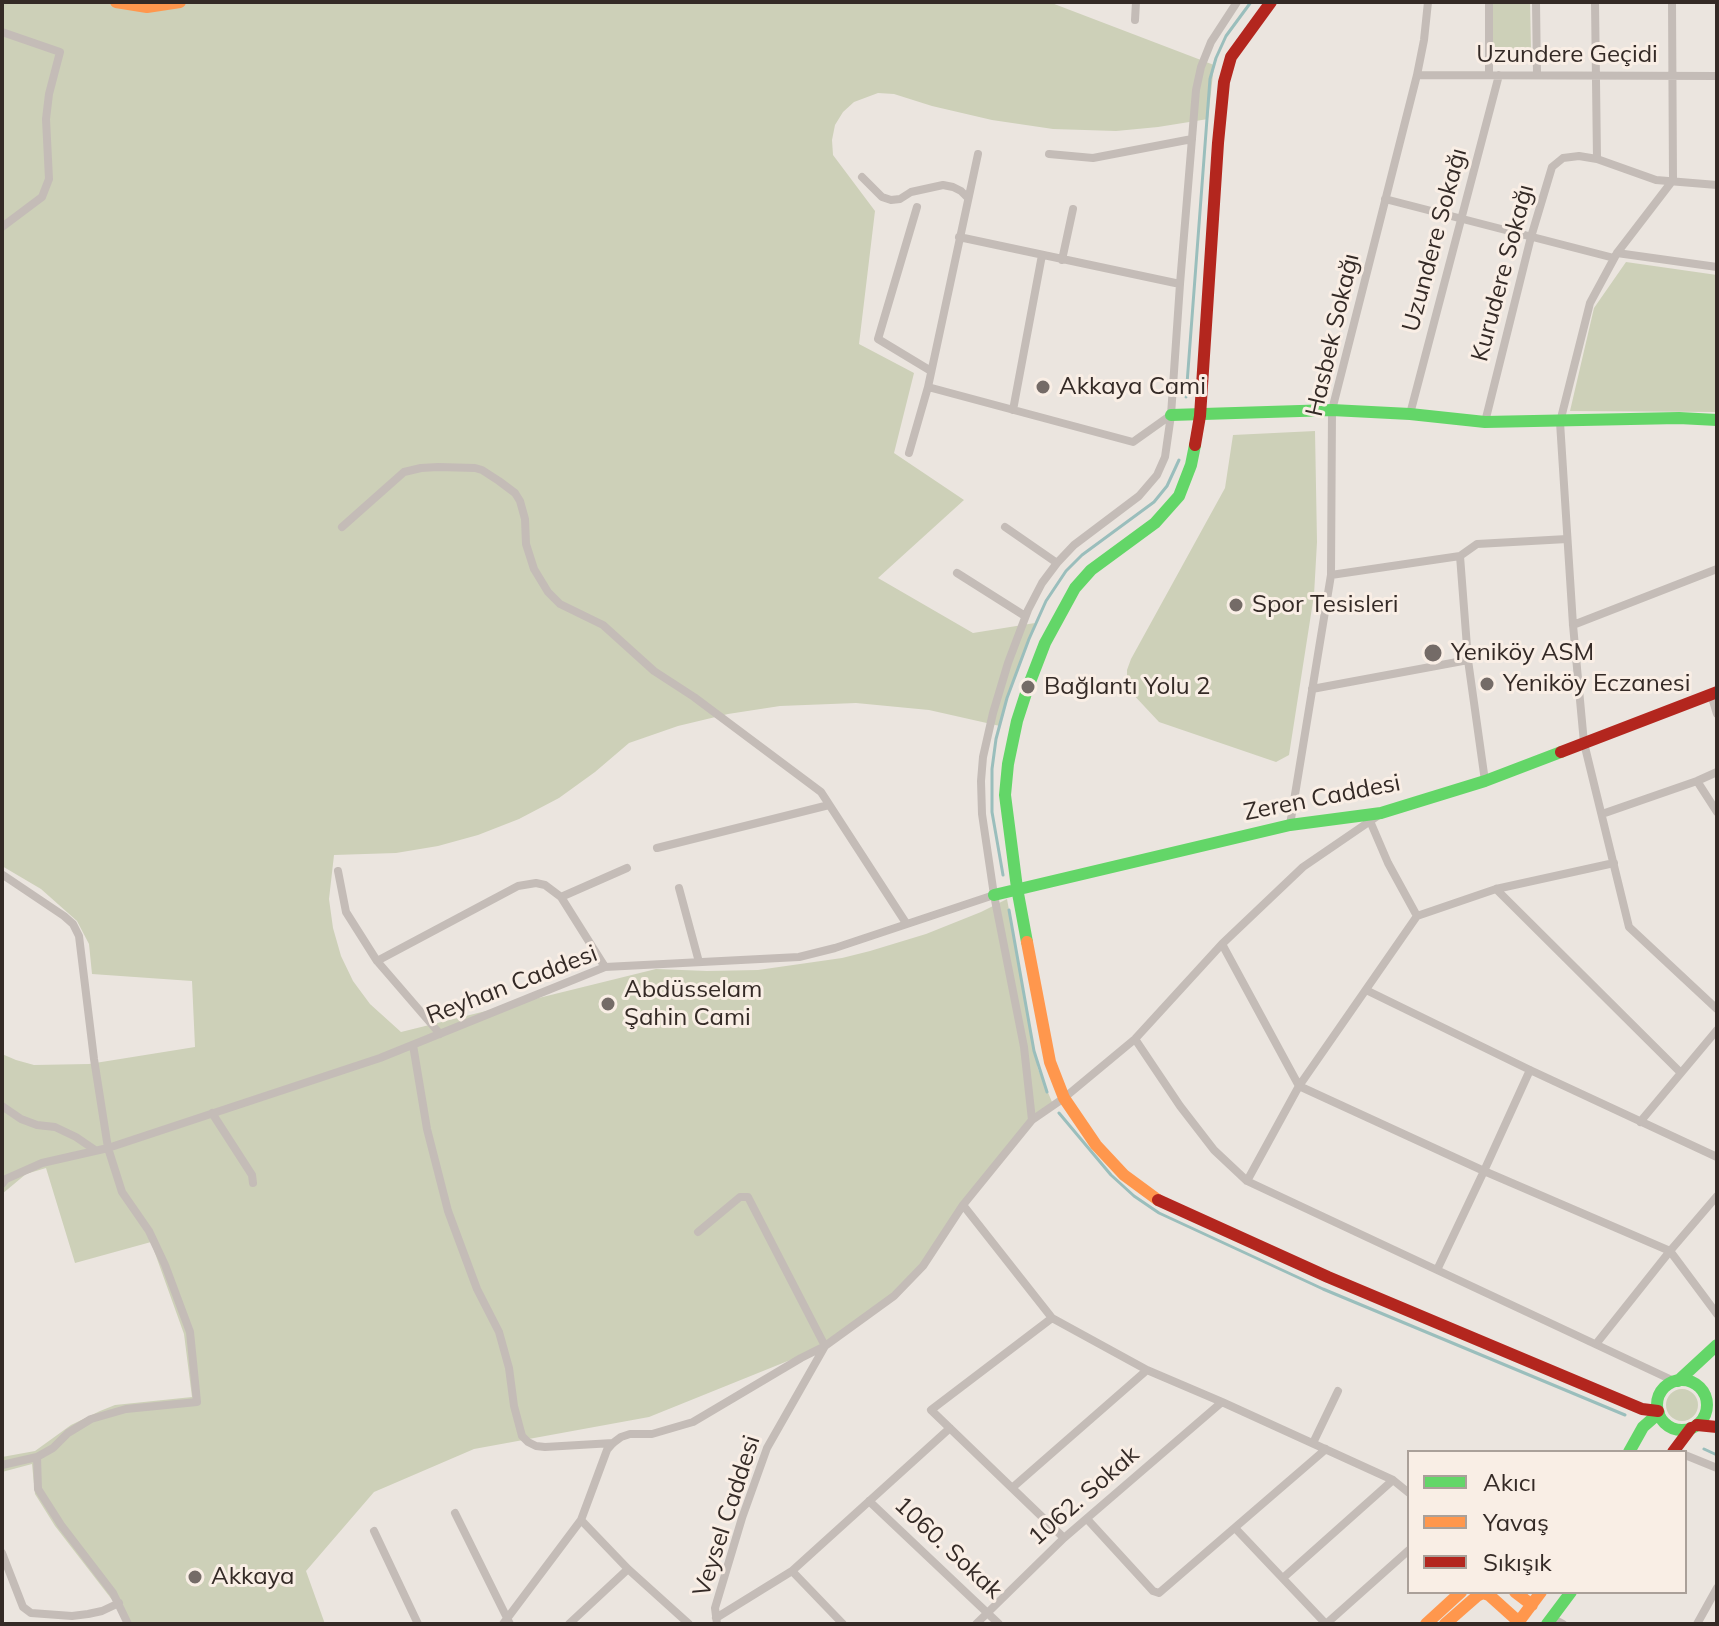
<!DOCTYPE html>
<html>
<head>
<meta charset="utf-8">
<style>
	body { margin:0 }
	#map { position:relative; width:1719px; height:1626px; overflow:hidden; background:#ebe5df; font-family:Mulish,sans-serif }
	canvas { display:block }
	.frame { position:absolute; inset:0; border:4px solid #342a26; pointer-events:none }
	.legend { position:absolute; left:1407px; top:1450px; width:280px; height:144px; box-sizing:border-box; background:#f9eee5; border:2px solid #aaa099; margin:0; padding:10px 14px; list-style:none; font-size:24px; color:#342a26 }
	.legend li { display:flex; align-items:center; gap:16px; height:40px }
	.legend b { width:40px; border:2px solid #aaa099 }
</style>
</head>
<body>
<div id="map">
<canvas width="1719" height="1626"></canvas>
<div class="frame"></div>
<ul class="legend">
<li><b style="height:10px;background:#63d668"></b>Akıcı</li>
<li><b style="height:10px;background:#ff974d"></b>Yavaş</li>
<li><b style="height:10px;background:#b3261e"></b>Sıkışık</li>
</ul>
</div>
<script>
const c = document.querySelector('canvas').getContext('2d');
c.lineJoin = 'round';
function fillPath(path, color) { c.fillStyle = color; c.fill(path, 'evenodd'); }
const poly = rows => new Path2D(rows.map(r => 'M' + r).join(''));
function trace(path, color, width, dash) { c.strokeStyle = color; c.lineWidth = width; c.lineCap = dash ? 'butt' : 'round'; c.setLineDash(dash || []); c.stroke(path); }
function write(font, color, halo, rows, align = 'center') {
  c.font = font + ' Mulish,sans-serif'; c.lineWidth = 6; c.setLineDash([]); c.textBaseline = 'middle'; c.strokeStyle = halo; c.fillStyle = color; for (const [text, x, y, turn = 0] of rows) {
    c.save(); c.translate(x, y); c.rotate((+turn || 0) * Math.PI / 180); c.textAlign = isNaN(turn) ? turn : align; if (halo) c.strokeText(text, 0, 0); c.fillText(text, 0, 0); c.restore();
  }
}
const green = poly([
	[2,2,1049,2,1214,65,1208,119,1158,127,1116,131,1053,129,992,120,932,106,894,94,878,93,854,102,843,112,835,125,832,140,833,155,875,211,859,344,914,373,894,453,964,500,878,578,973,633,1035,623,1009,692,1000,726,929,710,856,703,780,706,728,714,678,726,629,743,595,772,559,798,519,819,478,835,438,846,396,853,334,855,329,899,333,928,341,956,353,981,370,1004,401,1032,656,969,707,971,758,970,842,958,870,951,926,934,981,912,1007,899,1038,1069,1052,1102,1032,1117,918,1273,825,1346,649,1417,474,1449,374,1492,306,1571,325,1624,125,1624,113,1601,55,1526,35,1494,32,1464,2,1472,2,1457,35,1451,71,1425,100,1411,115,1405,192,1397,184,1334,151,1242,75,1263,46,1168,26,1174,2,1194,2,1054,16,1060,34,1065,89,1064,195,1047,192,981,92,974,89,944,77,921,41,889,2,866],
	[1492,2,1530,2,1531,49,1493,50],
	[1626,262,1717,275,1717,412,1570,411,1594,308],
	[1315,431,1317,542,1314,595,1289,755,1276,762,1159,722,1130,691,1127,681,1127,670,1131,659,1225,488,1233,435],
	'1666 1405a16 16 0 1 1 32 0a16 16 0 1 1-32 0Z'
]);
const stream = poly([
	[1186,397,1210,79,1216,58,1226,36,1251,2],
	[1003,875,992,812,992,769,996,739,1007,698,1029,639,1046,601,1066,571,1082,555,1154,502,1167,486,1179,460],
	[1009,910,1034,1051,1047,1092],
	[1059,1113,1111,1175,1134,1196,1159,1213,1323,1289,1625,1415],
	[1704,1449,1717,1455]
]);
const street = poly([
	[1536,2,1537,75],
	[1595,2,1597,159],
	[1672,2,1673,180],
	[1135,20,1136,2],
	[2,32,60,52,49,94,46,119,49,179,42,197,2,227],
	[1417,75,1717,76],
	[1489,75,1489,2],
	[1049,154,1093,158,1192,139],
	[862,177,882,197,891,200,900,199,911,192,943,185,953,187,961,191,968,198],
	[1673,180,1617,253,1590,303,1560,422,1573,625,1584,743,1629,927,1717,1009],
	[1385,199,1614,258],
	[917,207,878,339,931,371],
	[959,237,1180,284],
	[1617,253,1717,267],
	[1062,260,1073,209],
	[928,387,1133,442,1171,415],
	[1013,410,1042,255],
	[1410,414,1499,75],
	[1485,422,1531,237,1552,167,1563,158,1579,156,1597,159,1656,180,1717,185],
	[909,453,928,387,978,154],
	[342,527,404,472,421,468,438,467,475,468,482,470,499,481,515,493,520,501,525,519,526,544,534,569,548,592,560,604,603,625,654,671,694,697,821,792,906,923],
	[1005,527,1057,563],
	[1460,556,1468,660,1485,781],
	[957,573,1025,616],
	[1331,575,1460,556,1477,544,1567,539],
	[1573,625,1717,569],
	[1312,689,1468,660],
	[1711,694,1717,714],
	[1697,781,1717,812],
	[1602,814,1697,781,1717,772],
	[1370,821,1388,863,1417,916],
	[1290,825,1331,575,1332,410,1417,75,1424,40,1428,2],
	[657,848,829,805],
	[338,871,346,912,377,961],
	[679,888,699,962],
	[1496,889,1681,1073],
	[561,897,627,868],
	[1222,944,1299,1086,1484,1171,1670,1251,1717,1314],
	[1366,990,1530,1070,1717,1157],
	[440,1034,377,961,518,886,536,883,545,885,561,897,605,967],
	[1135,1039,1180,1106,1214,1150,1247,1181,1674,1381],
	[413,1045,427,1129,448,1211,477,1289,499,1332,509,1368,514,1406,522,1436,528,1442,536,1446,545,1447,613,1443],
	[2,1106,21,1119,37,1125,55,1127,76,1137,95,1150],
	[212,1113,252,1175,253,1183],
	[1032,1120,1024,1047,994,895,982,814,981,781,983,757,993,713,1008,663,1028,610,1042,583,1057,563,1074,545,1139,496,1157,475,1165,457,1171,415,1180,284,1196,90,1201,67,1211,42,1237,2],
	[1640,1122,1717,1030],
	[1247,1181,1299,1086,1417,916,1496,889,1614,863],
	[2,1184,6,1179,42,1163,108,1148,380,1058,605,967,799,957,835,948,994,895],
	[963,1205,1052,1318,1147,1370,1222,1402,1393,1480,1409,1493],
	[1437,1270,1484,1171,1530,1070],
	[1052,1318,931,1410,1064,1538],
	[1596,1344,1670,1251,1717,1196],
	[1313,1443,1338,1391],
	[1685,1455,1717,1468],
	[37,1457,38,1489,61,1525,113,1593,128,1624],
	[2,1465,37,1457,53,1448,68,1433,91,1419,126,1409,197,1402,190,1332,165,1265,149,1231,122,1192,108,1148,94,1059,79,936,73,924,64,916,3,875],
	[1012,1488,1147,1370],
	[869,1501,999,1624],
	[455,1513,510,1624],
	[1087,1519,1153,1591,1159,1593,1326,1449],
	[581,1520,628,1569,689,1624],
	[1235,1528,1326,1624,1409,1550],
	[374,1531,418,1624],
	[2,1553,23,1607,31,1613,72,1616,88,1614,102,1611,119,1603],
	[792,1571,843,1624],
	[1283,1578,1393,1480],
	[716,1618,792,1571,950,1428],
	[1552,1618,1563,1624],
	[503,1624,581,1520,607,1450,613,1443,621,1437,630,1434,652,1434,693,1422,801,1358,825,1346,748,1197,740,1197,698,1232],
	[569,1624,628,1569],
	[717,1624,715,1608,742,1518,767,1448,825,1346,894,1296,923,1266,963,1205,1032,1120,1064,1098,1135,1039,1222,944,1303,867,1379,815],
	[976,1624,1064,1538,1222,1402],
	[1697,1624,1717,1588]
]);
const fast = poly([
	[1171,415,1332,410,1410,414,1485,422,1679,418,1717,420],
	[994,895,1290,825,1381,813,1485,781,1561,752],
	[1027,942,1017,888,1005,795,1008,764,1017,721,1028,687,1045,643,1075,588,1091,570,1155,523,1179,496,1191,465,1195,445],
	'1657 1405a25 25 0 1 1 50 0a25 25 0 1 1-50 0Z',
	[1678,1381,1717,1345],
	[1629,1452,1643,1427,1659,1413],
	[1547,1624,1571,1592]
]);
const slow = poly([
	[116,2,147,7,180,2],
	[1027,942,1050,1062,1064,1098,1096,1145,1124,1175,1158,1200],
	[1515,1592,1532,1605],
	[1426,1624,1461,1592],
	[1445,1624,1477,1596,1483,1593,1489,1595,1519,1622],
	[1517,1624,1541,1592]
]);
const jam = poly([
	[1195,445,1200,416,1218,143,1224,82,1231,57,1271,2],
	[1561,752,1717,692],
	[1158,1200,1328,1277,1642,1409,1658,1411],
	[1697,1425,1717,1427],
	[1673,1452,1691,1428]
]);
const markers = [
	[1043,387,8,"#746b67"],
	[1236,605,8,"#746b67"],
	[1433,653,10,"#746b67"],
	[1487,684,8,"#746b67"],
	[1028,687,8,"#746b67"],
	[608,1004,8,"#746b67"],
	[195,1577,8,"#746b67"]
];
const streetNames = [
	["Uzundere Geçidi",1567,55],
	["Uzundere Sokağı",1435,240,-75],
	["Kurudere Sokağı",1503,273,-75],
	["Hasbek Sokağı",1333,335,-77],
	["Zeren Caddesi",1322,798,-11],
	["Reyhan Caddesi",512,985,-21],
	["1062. Sokak",1084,1496,-41],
	["Veysel Caddesi",727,1516,-72],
	["1060. Sokak",948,1548,43]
];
const poiNames = [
	["Akkaya Cami",1059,387],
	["Spor Tesisleri",1252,605],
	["Yeniköy ASM",1451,653],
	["Yeniköy Eczanesi",1503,684],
	["Bağlantı Yolu 2",1044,687],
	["Abdüsselam",624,990],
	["Şahin Cami",624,1018],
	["Akkaya",211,1577]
];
fillPath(green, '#cdd0b8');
trace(stream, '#9abebc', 3);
trace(street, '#c4bcb7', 8);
trace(fast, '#63d668', 12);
trace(slow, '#ff974d', 12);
trace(jam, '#b3261e', 12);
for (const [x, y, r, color] of markers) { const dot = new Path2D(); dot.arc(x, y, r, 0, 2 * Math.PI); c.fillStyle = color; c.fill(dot); trace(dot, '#f9eee5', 3); }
write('24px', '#342a26', '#f9eee5', streetNames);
write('24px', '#342a26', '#f9eee5', poiNames, 'left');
</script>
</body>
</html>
